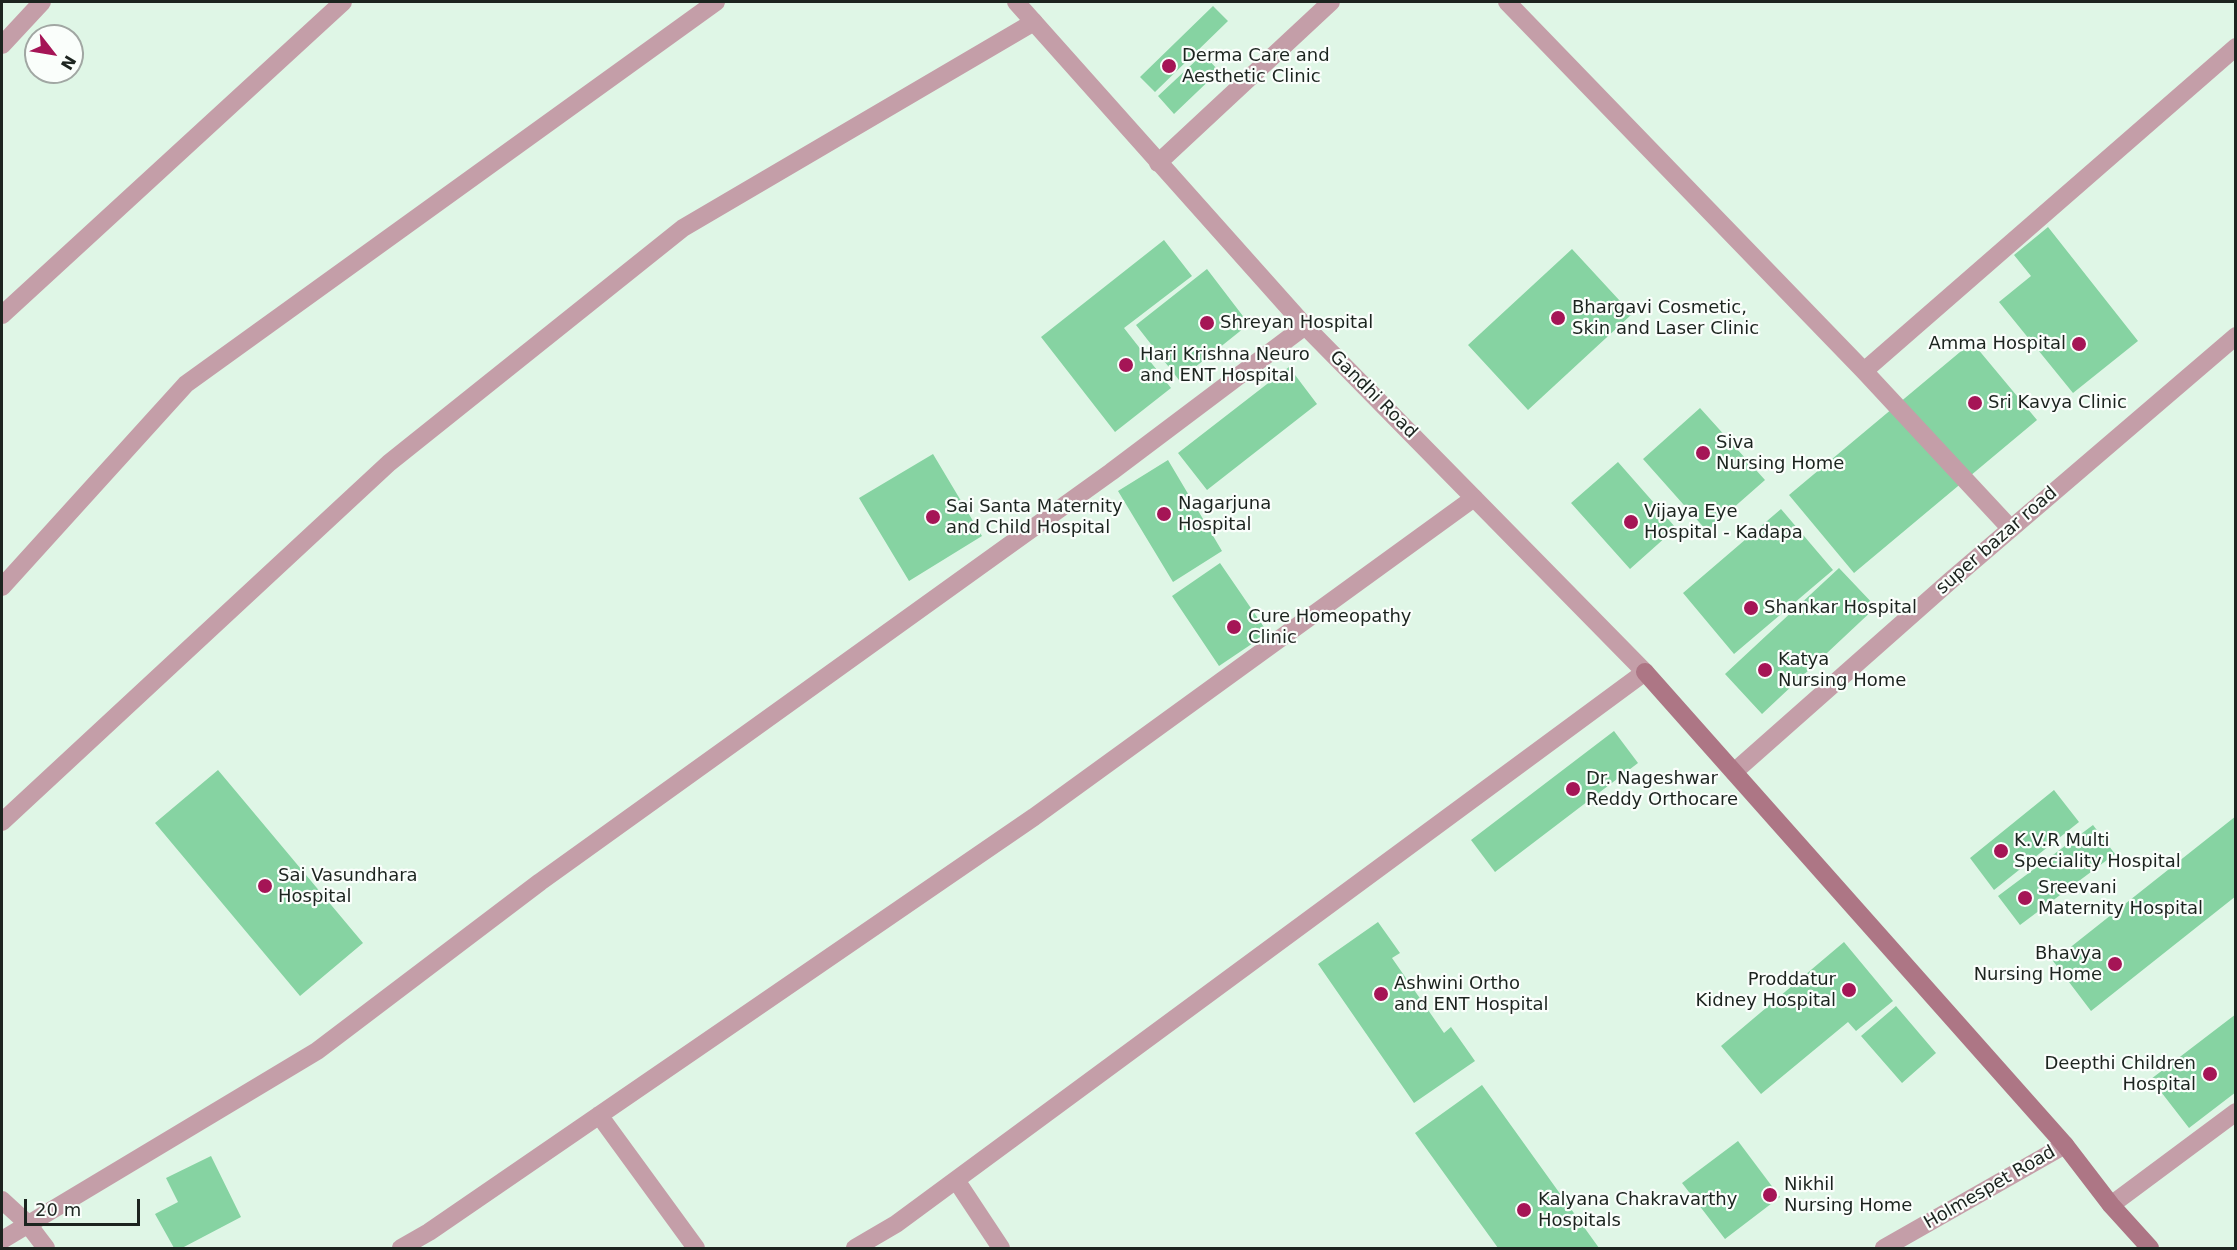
<!DOCTYPE html>
<html>
<head>
<meta charset="utf-8">
<style>
	body { margin:0 }
	#map { position:relative; width:2237px; height:1250px; overflow:hidden; background:#dff6e6; font-family:"DejaVu Sans",sans-serif }
	canvas { display:block }
	.frame { position:absolute; inset:0; border:3px solid #1c241f; pointer-events:none }
	.north { position:absolute; left:24px; top:24px; width:60px; height:60px; box-sizing:border-box; background:#fafefb; border:2px solid #a1a7a3; border-radius:50%; rotate:121deg; font-size:16px; font-weight:700; line-height:24px; text-align:center; color:#1c241f }
	.north::after { content:''; display:block; margin:auto; width:21px; height:27px; background:#a51556; clip-path:polygon(50% 0,100% 100%,50% 72%,0 100%) }
	.scale { position:absolute; left:24px; top:1199px; width:116px; height:27px; box-sizing:border-box; border:3px solid #1c241f; border-top:0; padding-left:8px; font-size:18px; line-height:21px; white-space:nowrap; color:#1c241f; -webkit-text-stroke:4px #fafefb; paint-order:stroke }
</style>
</head>
<body>
<div id="map">
<canvas width="2237" height="1250"></canvas>
<div class="frame"></div>
<div class="north">N</div>
<div class="scale">20 m</div>
</div>
<script>
const c = document.querySelector('canvas').getContext('2d');
c.lineJoin = 'round';
function fillPath(path, color) { c.fillStyle = color; c.fill(path, 'evenodd'); }
const poly = rows => new Path2D(rows.map(r => 'M' + r).join(''));
function trace(path, color, width, dash) { c.strokeStyle = color; c.lineWidth = width; c.lineCap = dash ? 'butt' : 'round'; c.setLineDash(dash || []); c.stroke(path); }
function write(font, color, halo, rows, align = 'center') {
  c.font = font + ' "DejaVu Sans",sans-serif'; c.lineWidth = 4.5; c.setLineDash([]); c.textBaseline = 'middle'; c.strokeStyle = halo; c.fillStyle = color; for (const [text, x, y, turn = 0] of rows) {
    c.save(); c.translate(x, y); c.rotate((+turn || 0) * Math.PI / 180); c.textAlign = isNaN(turn) ? turn : align; if (halo) c.strokeText(text, 0, 0); c.fillText(text, 0, 0); c.restore();
  }
}
const building = poly([
	[1213,6,1228,21,1155,92,1140,77],
	[1203,54,1219,71,1174,114,1158,96],
	[2048,227,2138,341,2073,393,1999,302,2031,276,2014,255],
	[1164,240,1192,276,1124,328,1171,388,1115,432,1041,337],
	[1572,249,1632,314,1528,410,1468,345],
	[1207,269,1249,324,1179,380,1136,325],
	[1972,342,2037,420,1854,573,1789,495],
	[1289,367,1317,404,1207,490,1178,453],
	[1700,408,1765,480,1707,531,1643,459],
	[933,454,982,536,909,581,859,498],
	[1168,460,1222,551,1173,582,1118,491],
	[1618,462,1676,528,1630,569,1571,503],
	[1781,509,1833,570,1734,654,1683,593],
	[1220,563,1268,633,1219,666,1172,596],
	[1839,568,1876,607,1762,714,1725,674],
	[1614,731,1638,763,1495,872,1471,840],
	[218,770,363,943,300,996,155,823],
	[2054,790,2079,822,1994,890,1970,858],
	[2236,816,2236,896,2091,1011,2053,961],
	[2093,825,2115,854,2020,925,1998,896],
	[1378,922,1400,953,1392,958,1444,1033,1451,1027,1475,1061,1414,1103,1318,964],
	[1844,942,1893,1001,1856,1031,1848,1022,1761,1094,1721,1046],
	[1896,1006,1936,1053,1902,1083,1861,1036],
	[2236,1014,2236,1092,2189,1128,2151,1079],
	[1482,1085,1599,1248,1498,1248,1415,1133],
	[1738,1141,1780,1197,1725,1239,1682,1183],
	[211,1156,241,1217,182,1248,174,1248,155,1214,178,1202,166,1178]
]);
const minor = poly([
	[1507,2,1864,371,2011,529],
	[2,45,42,2],
	[1158,163,1331,2],
	[2,315,343,2],
	[1864,371,2236,47],
	[2,587,186,384,716,2],
	[1734,772,1950,581,2236,336],
	[2,822,389,463,683,228,1034,22],
	[599,1115,696,1248],
	[956,1180,1001,1248],
	[2,1200,27,1223,46,1248],
	[2111,1205,2236,1112],
	[2,1240,317,1051,540,882,1111,472,1305,326],
	[401,1248,429,1232,1034,817,1474,498],
	[855,1248,896,1224,1645,672],
	[1884,1248,2065,1145]
]);
const tertiary = poly([
	[1016,2,1305,326,1645,672]
]);
const secondary = poly([
	[1645,672,2065,1145,2111,1205,2150,1248]
]);
const markers = [
	[1169,66,8,"#a51556"],
	[1558,318,8,"#a51556"],
	[1207,323,8,"#a51556"],
	[2079,344,8,"#a51556"],
	[1126,365,8,"#a51556"],
	[1975,403,8,"#a51556"],
	[1703,453,8,"#a51556"],
	[1164,514,8,"#a51556"],
	[933,517,8,"#a51556"],
	[1631,522,8,"#a51556"],
	[1751,608,8,"#a51556"],
	[1234,627,8,"#a51556"],
	[1765,670,8,"#a51556"],
	[1573,789,8,"#a51556"],
	[2001,851,8,"#a51556"],
	[265,886,8,"#a51556"],
	[2025,898,8,"#a51556"],
	[2115,964,8,"#a51556"],
	[1849,990,8,"#a51556"],
	[1381,994,8,"#a51556"],
	[2210,1074,8,"#a51556"],
	[1770,1195,8,"#a51556"],
	[1524,1210,8,"#a51556"]
];
const poiNames = [
	["Derma Care and",1182,56],
	["Aesthetic Clinic",1182,77],
	["Bhargavi Cosmetic,",1572,308],
	["Skin and Laser Clinic",1572,329],
	["Shreyan Hospital",1220,323],
	["Amma Hospital",2066,344,"right"],
	["Hari Krishna Neuro",1140,355],
	["and ENT Hospital",1140,376],
	["Sri Kavya Clinic",1988,403],
	["Siva",1716,443],
	["Nursing Home",1716,464],
	["Nagarjuna",1178,504],
	["Hospital",1178,525],
	["Sai Santa Maternity",946,507],
	["and Child Hospital",946,528],
	["Vijaya Eye",1644,512],
	["Hospital - Kadapa",1644,533],
	["Shankar Hospital",1764,608],
	["Cure Homeopathy",1248,617],
	["Clinic",1248,638],
	["Katya",1778,660],
	["Nursing Home",1778,681],
	["Dr. Nageshwar",1586,779],
	["Reddy Orthocare",1586,800],
	["K.V.R Multi",2014,841],
	["Speciality Hospital",2014,862],
	["Sai Vasundhara",278,876],
	["Hospital",278,897],
	["Sreevani",2038,888],
	["Maternity Hospital",2038,909],
	["Bhavya",2102,954,"right"],
	["Nursing Home",2102,975,"right"],
	["Proddatur",1836,980,"right"],
	["Kidney Hospital",1836,1001,"right"],
	["Ashwini Ortho",1394,984],
	["and ENT Hospital",1394,1005],
	["Deepthi Children",2196,1064,"right"],
	["Hospital",2196,1085,"right"],
	["Nikhil",1784,1185],
	["Nursing Home",1784,1206],
	["Kalyana Chakravarthy",1538,1200],
	["Hospitals",1538,1221]
];
const streetNames = [
	["Gandhi Road",1373,395,45],
	["super bazar road",1997,541,-41],
	["Holmespet Road",1990,1188,-30]
];
fillPath(building, '#86d3a2');
trace(minor, '#c49ea8', 18);
trace(tertiary, '#c49ea8', 18);
trace(secondary, '#ad7685', 18);
for (const [x, y, r, color] of markers) { const dot = new Path2D(); dot.arc(x, y, r, 0, 2 * Math.PI); c.fillStyle = color; c.fill(dot); trace(dot, '#fafefb', 2); }
write('18px', '#1c241f', '#fafefb', poiNames, 'left');
write('18px', '#1c241f', '#fafefb', streetNames);
</script>
</body>
</html>
